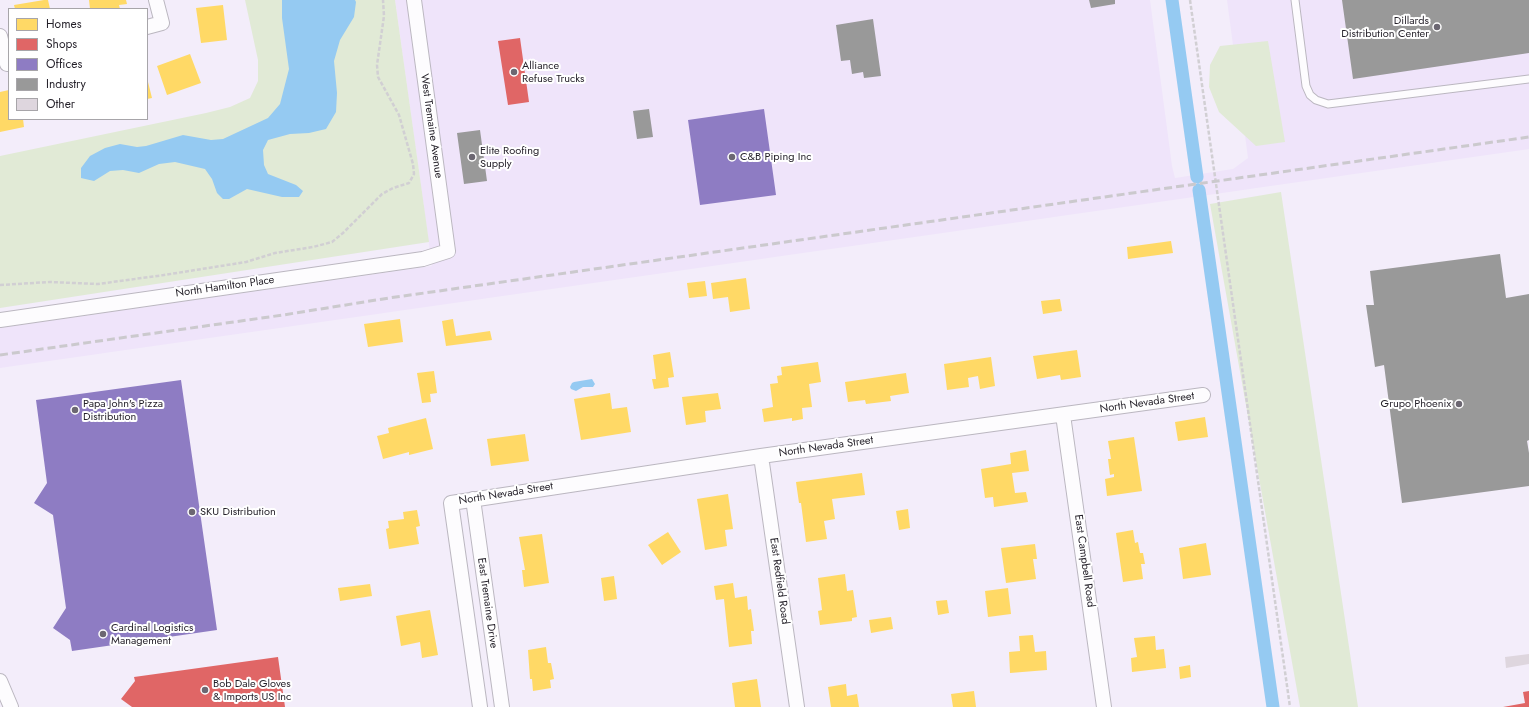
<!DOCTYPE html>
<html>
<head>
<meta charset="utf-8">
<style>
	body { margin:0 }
	#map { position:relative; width:1529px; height:707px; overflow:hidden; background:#f3edfa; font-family:Jost,sans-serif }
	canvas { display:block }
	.legend { position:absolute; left:8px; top:8px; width:140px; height:112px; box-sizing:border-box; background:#fff; border:1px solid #a7a5a9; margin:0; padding:5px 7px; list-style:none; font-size:12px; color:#231f28 }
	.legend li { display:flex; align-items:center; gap:8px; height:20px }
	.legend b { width:20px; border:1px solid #a7a5a9 }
</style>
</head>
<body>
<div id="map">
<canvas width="1529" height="707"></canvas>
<ul class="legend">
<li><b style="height:11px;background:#ffd966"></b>Homes</li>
<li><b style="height:11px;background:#e06666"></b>Shops</li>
<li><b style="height:11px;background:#8e7cc3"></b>Offices</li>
<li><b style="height:11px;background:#999"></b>Industry</li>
<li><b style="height:11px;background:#ded6de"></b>Other</li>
</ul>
</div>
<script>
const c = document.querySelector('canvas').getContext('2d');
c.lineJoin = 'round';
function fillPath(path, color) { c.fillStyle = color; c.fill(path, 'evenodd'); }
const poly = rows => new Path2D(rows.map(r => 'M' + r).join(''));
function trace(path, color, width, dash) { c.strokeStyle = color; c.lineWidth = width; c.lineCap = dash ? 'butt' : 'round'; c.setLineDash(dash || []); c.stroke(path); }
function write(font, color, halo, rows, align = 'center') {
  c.font = font + ' Jost,sans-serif'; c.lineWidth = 4; c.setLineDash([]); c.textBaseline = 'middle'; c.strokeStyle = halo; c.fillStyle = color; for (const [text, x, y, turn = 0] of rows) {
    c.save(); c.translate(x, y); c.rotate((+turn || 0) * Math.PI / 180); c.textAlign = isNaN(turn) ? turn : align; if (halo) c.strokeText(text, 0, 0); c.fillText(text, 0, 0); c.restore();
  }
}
const built = poly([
	[395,0,1150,0,1172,166,1175,178,1233,169,1248,158,1227,0,1529,0,1529,149,0,368,0,328,432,266]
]);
const green = poly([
	[245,0,395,0,429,242,0,308,0,156,206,113,230,107,250,98,258,81,258,60],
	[1268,41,1285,142,1256,146,1219,112,1209,87,1210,65,1220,46],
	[1281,192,1358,707,1300,707,1210,204]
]);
const water = poly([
	[282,0,355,0,356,2,354,17,340,40,334,61,337,93,336,112,326,129,309,133,290,134,268,140,263,150,264,165,268,174,296,185,303,191,299,197,282,197,247,189,229,199,223,199,217,193,212,179,205,169,175,162,159,164,139,173,123,170,110,171,94,181,81,178,81,168,90,156,105,148,120,144,137,147,146,146,183,135,211,140,223,139,268,118,280,104,289,69,282,18],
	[592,379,595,384,593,387,583,387,576,391,571,389,570,387,572,383,574,382]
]);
const homes = poly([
	[44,0,48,0,50,9,15,9,14,5],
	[89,0,126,0,127,4,119,5,120,9,90,9],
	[223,5,227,40,201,43,196,8],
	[190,54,201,83,167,95,157,66],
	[147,78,152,98,147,99],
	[9,90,9,119,23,119,24,127,0,132,0,92],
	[1171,241,1173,253,1128,259,1127,247],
	[746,278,750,309,730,312,728,297,713,299,711,283],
	[705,281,707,296,689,298,687,283],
	[1060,299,1062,311,1043,314,1041,301],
	[400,319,403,342,368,347,364,324],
	[453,319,456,336,490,331,492,340,446,346,442,321],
	[1077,350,1081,377,1061,380,1060,375,1037,379,1033,356],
	[670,352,674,377,668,378,669,387,654,389,652,379,656,379,653,355],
	[991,357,995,386,980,389,978,376,968,378,969,387,947,390,944,364],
	[818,362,821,382,809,384,812,407,802,408,803,419,792,421,792,418,764,422,762,409,773,407,770,384,778,383,777,376,782,375,781,367],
	[434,371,437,393,430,394,431,402,422,403,417,373],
	[906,373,909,393,890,396,891,401,866,404,865,400,848,402,845,382],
	[610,393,612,409,627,407,631,432,581,440,574,399],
	[718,393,721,409,705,411,706,422,686,425,682,397],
	[1205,417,1208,437,1178,441,1175,422],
	[426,418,433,449,409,455,409,452,383,459,377,436,389,433,388,428],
	[525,434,529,461,491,466,487,439],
	[1134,437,1142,491,1107,496,1105,479,1114,477,1114,474,1110,475,1108,459,1111,459,1108,441],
	[1026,450,1029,471,1012,473,1015,493,1026,492,1028,502,994,507,993,497,985,498,981,469,1011,464,1010,453],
	[862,473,865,495,832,499,835,519,824,521,827,539,806,542,801,503,799,503,796,482],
	[728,494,733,529,725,530,727,546,705,550,697,499],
	[908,509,910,528,899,530,896,511],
	[417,510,420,526,416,527,419,544,389,549,386,529,389,528,388,521,404,519,403,512],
	[1133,530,1135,543,1138,542,1140,553,1143,553,1145,564,1141,564,1143,579,1123,582,1116,533],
	[668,532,681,552,662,565,648,545],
	[542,534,549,583,524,587,522,570,525,570,519,537],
	[1206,543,1211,575,1183,579,1179,548],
	[1035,544,1037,559,1033,559,1036,579,1006,583,1001,548],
	[845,574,847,591,853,590,857,617,852,618,852,621,820,625,818,611,822,610,818,578],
	[614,576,617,599,604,601,601,578],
	[733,583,735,598,747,596,748,610,751,609,754,631,751,631,752,644,729,647,724,599,716,600,714,586],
	[370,584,372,596,340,601,338,588],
	[1008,588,1011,614,988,617,985,591],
	[947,600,949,613,938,615,936,601],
	[430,610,438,655,422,658,420,642,401,646,396,616],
	[891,617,893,629,871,633,869,620],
	[1033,635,1035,652,1046,651,1047,670,1010,673,1009,652,1020,651,1019,636],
	[1155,636,1156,650,1164,649,1166,668,1132,672,1131,658,1137,657,1134,638],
	[546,647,548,663,551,663,554,679,550,680,551,688,533,691,532,679,530,679,528,650],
	[1190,665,1191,677,1180,679,1179,667],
	[757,679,761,707,735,707,732,683],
	[846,684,847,696,857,694,859,707,831,707,828,687],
	[974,691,976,707,953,707,951,694]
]);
const shops = poly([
	[520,38,529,102,508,105,498,41],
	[278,657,285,707,132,707,121,699,135,681,134,677],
	[1529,691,1529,707,1503,707,1525,703,1523,692]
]);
const offices = poly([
	[764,109,776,195,700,205,688,120],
	[181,380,217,630,72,651,70,640,53,628,66,608,53,515,34,503,47,483,36,400]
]);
const industry = poly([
	[1089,0,1115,0,1115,4,1091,8],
	[1342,0,1529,0,1529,53,1353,79],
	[873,19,881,76,864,78,863,72,852,74,850,60,841,61,836,25],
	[649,109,653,137,637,139,633,111],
	[480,130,487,181,464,184,457,133],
	[1500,254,1506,298,1529,294,1529,440,1527,441,1529,453,1529,486,1402,503,1384,365,1375,367,1366,305,1374,305,1370,271]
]);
const canal = poly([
	[1172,0,1197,177],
	[1199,190,1273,707]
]);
const building = poly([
	[1529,654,1529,664,1506,668,1505,657]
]);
const path = poly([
	[1190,0,1290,707],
	[0,285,50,282,98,284,164,275,246,262,275,253,313,247,332,242,343,233,382,194,393,188,409,183,414,174,413,164,399,115,378,77,377,65,384,16,383,0]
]);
const lane = poly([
	[1295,0,1306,86,1310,95,1316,100,1328,104,1529,79]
]);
const street = poly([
	[147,27,162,23,156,0],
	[0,36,7,64],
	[0,320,423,259,448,251,414,0],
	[1063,415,1104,707],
	[761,456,797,707],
	[473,499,502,707],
	[0,681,11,707],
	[480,707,451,503,761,456,1203,395]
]);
const rail = poly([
	[0,355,283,315,389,298,1529,137]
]);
const markers = [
	[1437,27,4,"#6c6772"],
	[514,72,4,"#6c6772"],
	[472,157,4,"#6c6772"],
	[732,157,4,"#6c6772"],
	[1459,404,4,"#6c6772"],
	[75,410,4,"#6c6772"],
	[192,512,4,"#6c6772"],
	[103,634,4,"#6c6772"],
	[205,690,4,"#6c6772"]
];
const poiNames = [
	["Dillards",1429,21,"right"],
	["Distribution Center",1429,34,"right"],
	["Alliance",522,66],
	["Refuse Trucks",522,79],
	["Elite Roofing",480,151],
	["Supply",480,164],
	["C&B Piping Inc",740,157],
	["Papa John's Pizza",83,404],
	["Distribution",83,417],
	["Grupo Phoenix",1451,404,"right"],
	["SKU Distribution",200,512],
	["Cardinal Logistics",111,628],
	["Management",111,641],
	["Bob Dale Gloves",213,684],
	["& Imports US Inc",213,697]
];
const streetNames = [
	["West Tremaine Avenue",431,126,82],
	["North Hamilton Place",225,287,-8],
	["North Nevada Street",1147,403,-8],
	["North Nevada Street",826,447,-8],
	["North Nevada Street",506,494,-9],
	["East Campbell Road",1084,561,82],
	["East Redfield Road",779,581,82],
	["East Tremaine Drive",487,603,82]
];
fillPath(built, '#efe4fa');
fillPath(green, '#e1ead6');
fillPath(water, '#95caf2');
fillPath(homes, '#ffd966');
fillPath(shops, '#e06666');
fillPath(offices, '#8e7cc3');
fillPath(industry, '#999');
trace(canal, '#95caf2', 13);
fillPath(building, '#ded6de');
trace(lane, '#bbb7c0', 9);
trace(street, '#bbb7c0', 16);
trace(path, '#d1cfd3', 2.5, [4, 2]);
trace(lane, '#fdfcfe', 7);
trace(street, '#fdfcfe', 14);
trace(rail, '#cbc9cd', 3, [8, 4]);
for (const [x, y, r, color] of markers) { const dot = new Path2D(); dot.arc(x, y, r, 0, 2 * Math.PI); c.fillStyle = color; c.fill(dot); trace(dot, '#fff', 1.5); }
write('11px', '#231f28', '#fff', poiNames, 'left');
write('11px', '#231f28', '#fff', streetNames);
</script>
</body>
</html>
